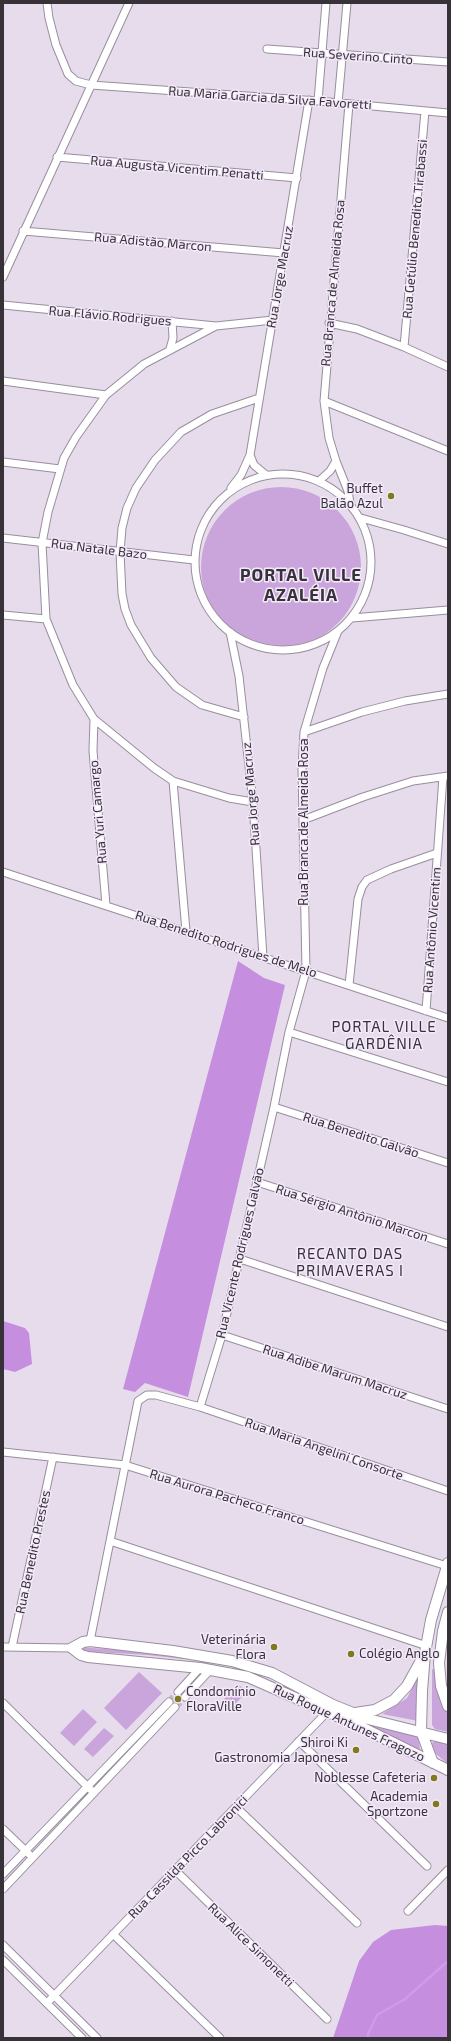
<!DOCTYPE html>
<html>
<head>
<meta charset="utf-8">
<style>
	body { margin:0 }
	#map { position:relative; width:451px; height:2041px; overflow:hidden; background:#e7dcec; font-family:"Exo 2",sans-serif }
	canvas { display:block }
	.frame { position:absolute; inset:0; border:4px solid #363238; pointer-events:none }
</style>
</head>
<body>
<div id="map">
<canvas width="451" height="2041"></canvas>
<div class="frame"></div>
</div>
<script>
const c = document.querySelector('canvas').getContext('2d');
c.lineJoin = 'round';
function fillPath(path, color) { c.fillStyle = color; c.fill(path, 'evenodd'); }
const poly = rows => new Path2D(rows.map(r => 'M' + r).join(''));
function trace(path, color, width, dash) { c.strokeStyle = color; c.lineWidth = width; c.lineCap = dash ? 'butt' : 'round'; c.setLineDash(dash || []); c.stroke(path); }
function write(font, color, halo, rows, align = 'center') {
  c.font = font + ' "Exo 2",sans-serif'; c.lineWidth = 3; c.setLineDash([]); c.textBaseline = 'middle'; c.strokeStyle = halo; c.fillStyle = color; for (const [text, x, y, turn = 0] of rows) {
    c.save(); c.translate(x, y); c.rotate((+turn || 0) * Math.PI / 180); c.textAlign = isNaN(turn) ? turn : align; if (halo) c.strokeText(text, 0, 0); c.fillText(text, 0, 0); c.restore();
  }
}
const green = poly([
	'201 567a80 80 0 1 1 160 0a80 80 0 1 1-160 0Z',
	[78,1647,148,1652,184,1657,184,1659,147,1655,78,1651],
	[432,1669,435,1670,441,1698,448,1712,448,1732,435,1729,432,1725],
	[139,1672,162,1693,126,1730,104,1708],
	[417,1679,419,1679,418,1721,382,1714,407,1698],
	[239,1685,247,1692,230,1709,222,1701],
	[83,1709,97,1722,74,1746,60,1733],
	[342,1713,418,1736,420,1749,418,1750],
	[104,1728,114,1736,93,1757,84,1749],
	[435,1741,448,1744,448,1764,436,1754,432,1747,432,1743]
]);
const forest = poly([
	[238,961,264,978,285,985,188,1397,145,1383,135,1392,123,1389],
	[3,1321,25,1328,29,1333,32,1364,15,1372,3,1369],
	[435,1925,448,1926,448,2038,333,2038,359,1961,373,1942,391,1930]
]);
const stream = poly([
	[368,2038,368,2034,377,2015,405,1999,448,1961]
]);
const streetTunnel = poly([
	[169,1702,178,1692],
	[175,1707,185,1697]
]);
const street = poly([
	[47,3,49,18,56,45,68,74,76,81,91,85,318,101,448,113],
	[267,49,448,62],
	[318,101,326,3],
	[338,103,347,3],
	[349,104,324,401,329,438,336,461,348,491,350,503],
	[57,157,297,178],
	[23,231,284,253],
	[3,277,129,3],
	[3,305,216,326],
	[329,323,357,329,404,347,448,367],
	[404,347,425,111],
	[170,349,173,338,172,321],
	[3,381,106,395],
	[324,401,448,451],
	[250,455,254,465,266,475],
	[3,462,60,469],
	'195 562a88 88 0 1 1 176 0a88 88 0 1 1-176 0Z',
	[319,481,330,471,336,461],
	[231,488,241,475,250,455,309,100],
	[361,518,404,530,448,544],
	[3,538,194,560],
	[3,615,46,619],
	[352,618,448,610],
	[230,632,239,676,253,802,263,957],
	[244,717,202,705,176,687,151,658,131,625,125,609,122,594,120,552,122,528,127,508,136,488,155,460,181,432,212,414,259,398],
	[94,719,93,751,106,905],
	[304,732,362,712,405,701,448,694],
	[173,781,186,931],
	[253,802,229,798,173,781,154,768,94,719,73,685,46,619,42,543,48,512,64,458,76,437,106,395,144,364,216,326,273,320],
	[303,820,363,797,413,781,448,776],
	[3,872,448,1018],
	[349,985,358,899,362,887,367,880,391,869,437,853],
	[426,1011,443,777],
	[289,1032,448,1082],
	[274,1107,448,1163],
	[257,1182,448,1244],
	[240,1259,448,1327],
	[222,1335,448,1409],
	[200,1407,448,1491],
	[3,1452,125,1465,447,1566],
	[110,1541,427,1646],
	[90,1641,138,1401,147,1395,156,1395,200,1407,222,1335,274,1107,289,1032,306,971,302,769,304,732,323,668,338,631],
	[3,1647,72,1648],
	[12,1647,53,1457],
	[178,1692,200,1668],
	[185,1697,210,1670],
	[3,1703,91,1790],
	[299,1741,427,1866],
	[236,1807,357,1923],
	[3,1829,29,1854],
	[175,1870,327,2019],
	[3,1874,169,1702],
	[3,1889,175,1707],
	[408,1911,448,1870],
	[113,1934,220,2038],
	[3,1945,97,2038],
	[3,1960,82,2038],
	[47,2003,330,1709]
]);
const secondary = poly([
	[448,1612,443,1631,439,1663,441,1686,448,1706],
	[355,1713,375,1710,394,1700,407,1686,423,1657],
	[448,1739,368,1719,333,1705,272,1673,232,1661,173,1651,90,1641,83,1642,72,1648,81,1655,88,1657,200,1668,248,1677,357,1725,448,1770],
	[433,1763,421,1731,422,1691,425,1653,431,1620,448,1563]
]);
const markers = [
	[391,496,4,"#80791e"],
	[274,1647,4,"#80791e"],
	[351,1654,4,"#80791e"],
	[178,1699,4,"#80791e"],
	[356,1750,4,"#80791e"],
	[434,1778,4,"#80791e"],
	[436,1804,4,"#80791e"]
];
const streetNames = [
	["Rua Severino Cinto",358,56,4],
	["Rua Maria Garcia da Silva Favoretti",270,98,4],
	["Rua Augusta Vicentim Penatti",177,168,5],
	["Rua Getúlio Benedito Tirabassi",415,229,-85],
	["Rua Adistão Marcon",153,242,5],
	["Rua Jorge Macruz",280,277,-80],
	["Rua Branca de Almeida Rosa",333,283,-85],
	["Rua Flávio Rodrigues",110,316,5],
	["Rua Natale Bazo",99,549,7],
	["Rua Jorge Macruz",251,794,-95],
	["Rua Yuri Camargo",98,812,-95],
	["Rua Branca de Almeida Rosa",304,822,-90],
	["Rua Antônio Vicentim",432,930,-86],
	["Rua Benedito Rodrigues de Melo",226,944,18],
	["Rua Benedito Galvão",361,1135,18],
	["Rua Sérgio Antônio Marcon",352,1213,18],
	["Rua Vicente Rodrigues Galvão",240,1253,-77],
	["Rua Adibe Marum Macruz",335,1372,18],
	["Rua Maria Angelini Consorte",324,1449,19],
	["Rua Aurora Pacheco Franco",227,1497,17],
	["Rua Benedito Prestes",33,1552,-78],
	["Rua Roque Antunes Fragozo",349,1723,25],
	["Rua Cassilda Picco Labronici",188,1857,-46],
	["Rua Alice Simonetti",251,1945,44]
];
const poiNames = [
	["Buffet",383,489],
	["Balão Azul",383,504],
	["Veterinária",266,1640],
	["Flora",266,1655],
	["Colégio Anglo",359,1654,"left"],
	["Condomínio",186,1692,"left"],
	["FloraVille",186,1707,"left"],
	["Shiroi Ki",348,1743],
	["Gastronomia Japonesa",348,1758],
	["Noblesse Cafeteria",426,1778],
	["Academia",428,1797],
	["Sportzone",428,1812]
];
const quarterNames = [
	["PORTAL VILLE",384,1027],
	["GARDÊNIA",384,1044],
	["RECANTO DAS",350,1254],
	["PRIMAVERAS I",350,1271]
];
const districtNames = [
	["PORTAL VILLE",301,575],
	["AZALÉIA",301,595]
];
fillPath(green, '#caa5dc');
fillPath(forest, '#c68edf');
trace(stream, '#d29aec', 2.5);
trace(streetTunnel, '#c4bac8', 7, [7, 3.5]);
trace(street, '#998e9e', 9);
trace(secondary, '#998e9e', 12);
trace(street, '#fff', 7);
trace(secondary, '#fff', 10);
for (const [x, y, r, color] of markers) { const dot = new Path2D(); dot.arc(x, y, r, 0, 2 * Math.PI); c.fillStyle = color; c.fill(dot); trace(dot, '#f4e9fa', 1.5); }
write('13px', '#363238', '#f4e9fa', streetNames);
write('13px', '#363238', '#f4e9fa', poiNames, 'right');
c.letterSpacing = '1px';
write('15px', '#363238', '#f4e9fa', quarterNames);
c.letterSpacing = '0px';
c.letterSpacing = '1px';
write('bold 17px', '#363238', '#f4e9fa', districtNames);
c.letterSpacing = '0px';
</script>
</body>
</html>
